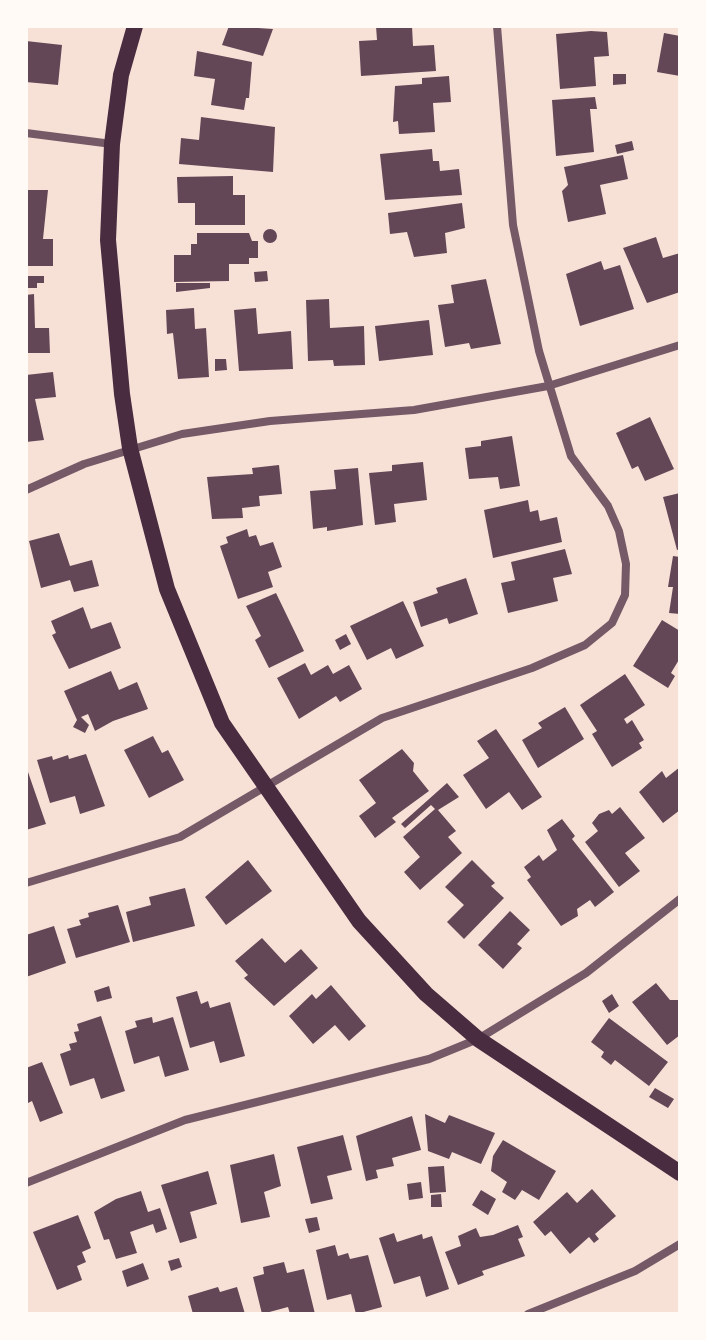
<!DOCTYPE html>
<html>
<head>
<meta charset="utf-8">
<style>
	body { margin:0 }
	#map { position:relative; width:706px; height:1340px; overflow:hidden; background:#f7e1d7; font-family:Figtree,sans-serif }
	canvas { display:block }
	.frame { position:absolute; inset:0; border:28px solid #fffaf5; pointer-events:none }
</style>
</head>
<body>
<div id="map">
<canvas width="706" height="1340"></canvas>
<div class="frame"></div>
</div>
<script>
const c = document.querySelector('canvas').getContext('2d');
c.lineJoin = 'round';
function fillPath(path, color) { c.fillStyle = color; c.fill(path, 'evenodd'); }
const poly = rows => new Path2D(rows.map(r => 'M' + r).join(''));
function trace(path, color, width, dash) { c.strokeStyle = color; c.lineWidth = width; c.lineCap = dash ? 'butt' : 'round'; c.setLineDash(dash || []); c.stroke(path); }
const building = poly([
	[229,26,273,29,263,56,222,45],
	[376,26,412,26,413,46,434,45,436,71,361,76,359,41,377,40],
	[591,31,607,32,609,56,594,57,596,86,560,89,556,34],
	[664,33,680,36,680,76,657,72],
	[26,41,62,45,58,85,26,82],
	[197,51,252,62,249,98,246,98,244,110,211,105,215,79,194,76],
	[613,74,626,74,626,84,613,85],
	[449,76,451,102,433,103,435,132,399,134,398,121,393,122,395,86,422,84,422,78],
	[595,97,597,109,590,109,594,152,556,156,552,100],
	[201,117,275,127,273,172,179,164,181,138,199,140],
	[632,141,634,150,617,154,615,145],
	[432,149,433,161,439,161,440,171,459,169,462,195,385,200,380,154],
	[623,155,628,179,600,185,606,214,568,222,562,191,568,185,564,167],
	[233,176,233,195,245,195,245,225,195,225,195,203,178,203,177,177],
	[26,190,48,190,43,239,53,239,53,266,26,266],
	[462,203,465,228,445,233,447,253,414,257,407,232,390,234,388,213],
	'263 236a7 7 0 1 1 14 0a7 7 0 1 1-14 0Z',
	[197,233,249,233,252,241,258,241,258,258,249,258,249,264,229,264,229,281,174,282,174,255,191,255,191,244,197,244],
	[656,237,663,258,680,253,680,292,647,303,623,248],
	[601,261,604,270,620,265,634,309,580,326,566,274],
	[267,271,268,281,255,282,254,272],
	[28,276,44,276,44,283,37,283,37,288,28,288],
	[486,279,501,344,471,349,469,343,445,347,438,305,454,303,451,285],
	[176,283,210,283,210,288,176,292],
	[34,294,35,328,49,328,50,353,26,353,26,295],
	[329,299,330,328,364,326,365,365,334,366,333,360,308,361,306,300],
	[194,308,195,329,206,328,209,377,178,379,173,333,167,334,166,310],
	[256,308,258,334,291,331,293,369,239,371,234,310],
	[429,320,433,355,379,361,375,326],
	[215,359,226,359,227,370,215,371],
	[53,372,56,397,35,399,44,440,26,442,26,375],
	[650,417,674,469,645,481,638,466,632,469,616,433],
	[512,436,520,486,500,489,498,477,469,479,465,448,481,446,481,441],
	[423,462,427,500,394,504,396,522,375,525,369,473,392,471,392,465],
	[279,465,282,494,259,496,260,506,242,508,243,518,212,519,207,477,253,474,252,468],
	[358,468,363,525,327,531,327,527,313,529,310,491,336,489,334,470],
	[680,493,680,549,677,550,663,497],
	[528,500,530,512,538,510,540,521,557,517,562,542,493,558,484,510],
	[247,529,249,537,256,535,260,546,273,542,282,567,268,572,273,587,238,599,220,546,228,543,226,537],
	[59,533,70,566,92,560,99,586,74,592,70,580,41,588,29,541],
	[565,549,572,574,553,578,558,601,508,613,501,583,515,580,511,562],
	[673,556,680,557,680,614,669,613,673,587,668,587],
	[466,578,478,614,449,624,447,618,421,627,413,602,438,593,436,588],
	[276,593,304,651,269,668,255,640,261,636,246,606],
	[403,601,424,646,396,659,391,648,367,660,350,626],
	[83,607,91,629,111,622,121,648,69,669,52,635,56,633,51,621],
	[662,620,680,631,680,658,671,673,675,676,668,688,633,666],
	[346,634,351,644,340,650,335,640],
	[305,663,311,675,328,665,333,674,349,665,362,689,340,702,336,696,299,719,277,678],
	[111,671,119,690,137,682,148,709,113,721,95,731,88,714,81,717,89,725,85,733,73,727,77,720,64,691],
	[625,674,645,705,624,719,627,724,632,720,644,740,639,743,642,748,612,767,592,734,597,731,580,705],
	[565,707,584,739,538,768,522,740,542,728,538,723],
	[496,729,542,797,522,810,509,792,486,809,463,775,489,758,477,741],
	[153,736,162,753,168,750,184,780,149,798,124,750],
	[402,749,414,763,413,771,429,791,392,818,396,822,375,838,359,816,376,803,359,780],
	[86,754,105,806,80,814,75,796,50,803,37,760,52,756,53,760,68,755,69,759],
	[680,767,680,810,663,823,639,792,662,771,666,778],
	[28,772,46,824,26,830,26,773],
	[447,783,459,797,438,810,456,831,448,837,462,853,420,890,404,872,420,857,403,837,435,809,431,805,405,828,401,824],
	[620,807,645,838,625,853,640,871,619,887,585,842,598,831,592,823,599,814,609,810,612,814],
	[562,819,575,836,572,839,614,892,595,907,590,900,577,909,578,916,561,926,527,880,531,877,524,867,539,855,543,861,557,850,547,830],
	[248,860,272,891,226,925,205,897],
	[472,860,495,883,491,886,504,898,464,939,447,922,464,905,445,887],
	[185,888,195,926,133,942,126,912,151,905,149,897],
	[118,905,130,942,76,958,67,929,81,925,79,920,89,917,88,913],
	[510,911,530,930,517,944,522,948,503,969,478,945],
	[54,926,66,963,26,977,26,935],
	[262,938,285,963,301,949,318,968,274,1006,244,978,248,975,235,961],
	[656,983,670,1000,680,1000,680,1035,667,1045,632,1002],
	[331,985,366,1026,349,1041,335,1025,313,1044,289,1016,312,994,316,999],
	[109,986,112,998,97,1002,94,991],
	[197,991,201,1004,208,1001,210,1008,230,1002,245,1056,220,1063,214,1041,190,1048,176,997],
	[612,994,619,1006,609,1013,602,1001],
	[101,1016,125,1091,101,1099,94,1078,70,1086,60,1054,71,1050,69,1044,77,1042,74,1032,79,1031,77,1024],
	[152,1017,153,1023,173,1017,189,1070,165,1077,159,1056,134,1064,125,1031,137,1027,135,1021],
	[609,1018,668,1062,649,1086,615,1060,611,1065,601,1057,604,1052,591,1042],
	[42,1062,63,1113,40,1122,32,1101,26,1104,26,1068],
	[655,1088,674,1099,668,1108,649,1097],
	[425,1114,445,1123,449,1115,495,1133,481,1164,452,1152,449,1159,428,1151],
	[412,1116,421,1150,392,1158,394,1166,376,1170,378,1178,366,1181,356,1136],
	[343,1135,352,1170,327,1176,333,1199,311,1204,297,1147],
	[503,1140,556,1171,539,1200,522,1190,515,1200,502,1192,507,1182,491,1171,493,1156],
	[274,1154,281,1186,264,1192,270,1217,241,1223,230,1165],
	[444,1166,446,1192,430,1193,428,1167],
	[208,1171,217,1204,190,1212,197,1238,180,1243,161,1185],
	[421,1182,423,1198,409,1200,407,1184],
	[592,1189,616,1216,595,1234,599,1239,594,1243,589,1237,570,1254,551,1231,545,1236,533,1222,567,1192,577,1203],
	[481,1190,496,1199,488,1215,472,1205],
	[141,1191,148,1212,160,1208,167,1229,156,1233,153,1224,130,1232,137,1253,116,1259,109,1239,104,1240,94,1212,116,1199],
	[441,1194,442,1207,431,1207,431,1195],
	[78,1215,91,1248,82,1252,86,1262,77,1266,82,1280,57,1290,33,1232],
	[317,1217,320,1230,309,1233,305,1219],
	[518,1225,523,1237,518,1239,525,1256,482,1271,484,1275,458,1285,445,1252,461,1246,458,1236,476,1228,480,1237,493,1235],
	[394,1233,397,1242,422,1234,423,1239,432,1236,449,1289,426,1297,420,1276,394,1284,379,1238],
	[335,1245,338,1256,348,1253,350,1259,368,1255,382,1307,356,1314,351,1294,327,1300,316,1250],
	[179,1258,182,1267,171,1271,168,1261],
	[284,1262,287,1273,304,1269,315,1314,290,1314,288,1307,262,1314,253,1277,264,1274,263,1267],
	[143,1263,149,1279,127,1287,122,1271],
	[218,1287,220,1292,237,1287,245,1314,193,1314,188,1296]
]);
const minor = poly([
	[26,133,112,144],
	[26,490,84,464,182,434,270,421,414,410,548,386,680,345],
	[26,883,180,837,382,718,532,668,585,645,612,623,625,595,626,564,619,531,608,506,571,456,539,351,513,225,497,26],
	[26,1183,185,1120,429,1059,478,1039,586,973,680,899],
	[528,1314,635,1271,680,1244]
]);
const secondary = poly([
	[135,26,121,75,112,144,108,240,122,394,130,448,167,589,222,723,359,921,426,994,478,1039,680,1173]
]);
fillPath(building, '#644757');
trace(minor, '#755966', 8);
trace(secondary, '#4a2c40', 16);
</script>
</body>
</html>
